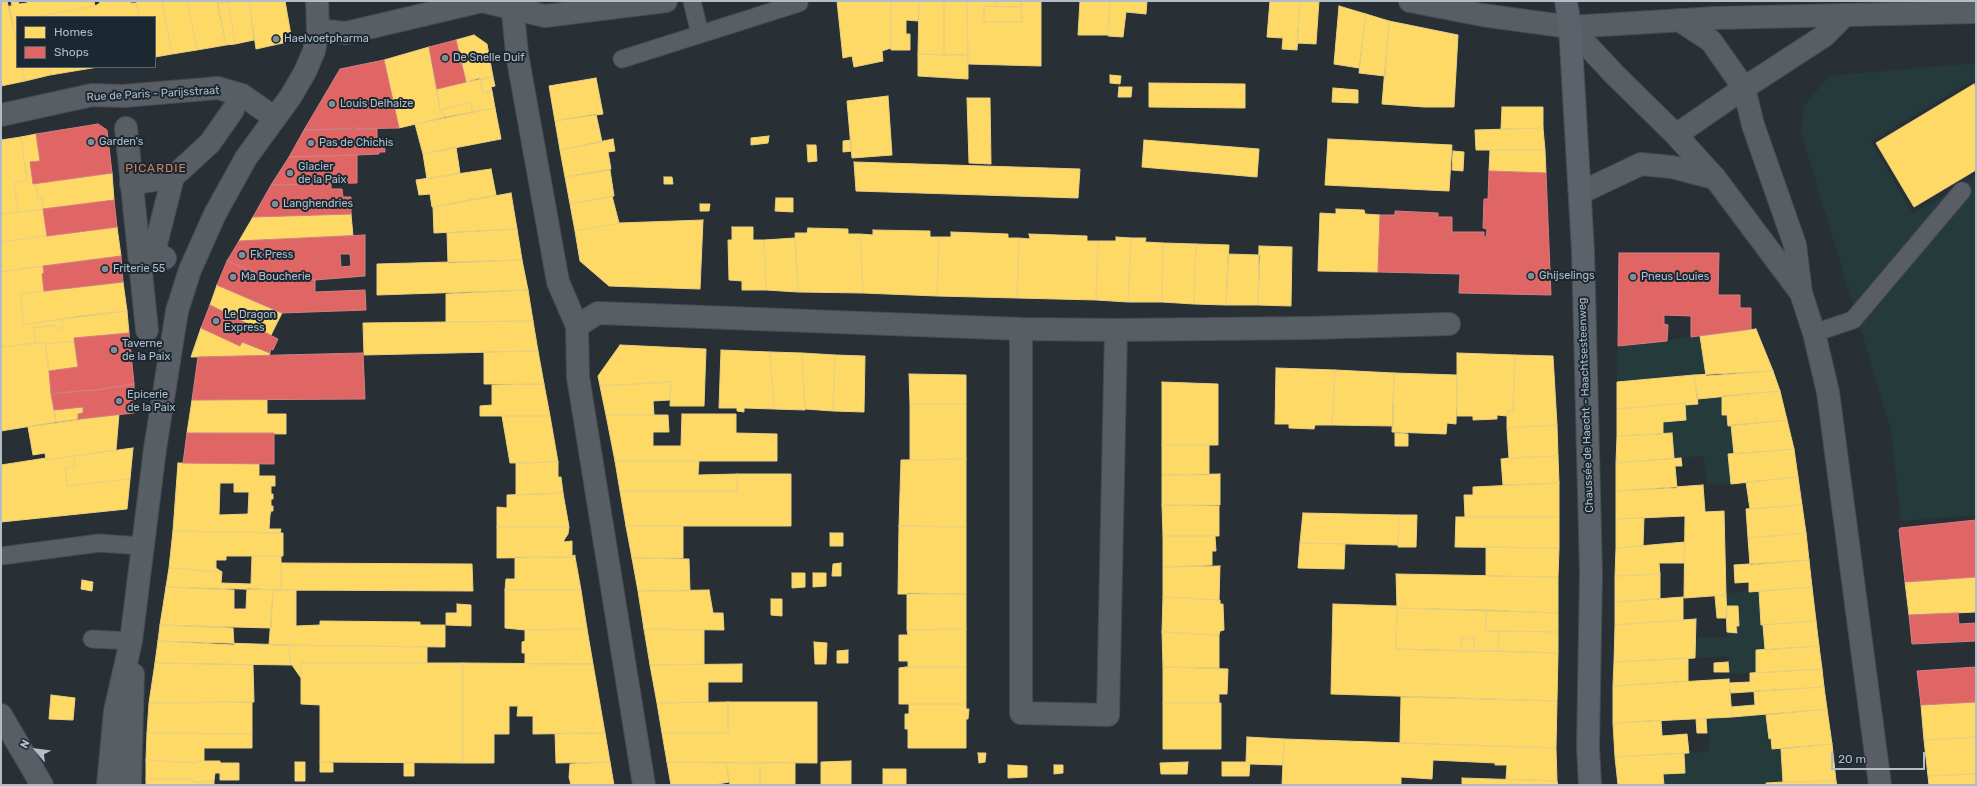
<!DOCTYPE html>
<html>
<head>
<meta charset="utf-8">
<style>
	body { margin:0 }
	#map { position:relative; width:1977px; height:786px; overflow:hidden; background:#283036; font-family:Rubik,sans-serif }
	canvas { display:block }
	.frame { position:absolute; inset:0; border:2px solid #b1bdc8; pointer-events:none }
	.legend { position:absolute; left:16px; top:16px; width:140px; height:52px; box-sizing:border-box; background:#1b2731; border:1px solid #57636d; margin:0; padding:5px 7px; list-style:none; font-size:12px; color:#b1bdc8 }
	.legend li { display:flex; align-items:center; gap:8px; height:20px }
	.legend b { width:20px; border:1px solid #57636d }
	.north { position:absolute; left:16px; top:730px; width:40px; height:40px; -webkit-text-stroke:3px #1b2731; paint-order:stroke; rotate:298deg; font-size:11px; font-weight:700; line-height:16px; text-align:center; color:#b1bdc8 }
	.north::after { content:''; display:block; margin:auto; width:14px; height:18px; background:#b1bdc8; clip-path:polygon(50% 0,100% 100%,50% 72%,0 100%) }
	.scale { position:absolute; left:1831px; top:752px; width:94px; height:18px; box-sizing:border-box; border:2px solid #b1bdc8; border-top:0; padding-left:5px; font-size:12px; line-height:14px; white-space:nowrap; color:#b1bdc8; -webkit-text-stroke:3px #1b2731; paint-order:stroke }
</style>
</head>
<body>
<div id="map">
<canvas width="1977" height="786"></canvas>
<div class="frame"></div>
<ul class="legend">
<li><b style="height:11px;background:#ffd966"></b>Homes</li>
<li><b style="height:11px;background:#e06666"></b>Shops</li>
</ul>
<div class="north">N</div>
<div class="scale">20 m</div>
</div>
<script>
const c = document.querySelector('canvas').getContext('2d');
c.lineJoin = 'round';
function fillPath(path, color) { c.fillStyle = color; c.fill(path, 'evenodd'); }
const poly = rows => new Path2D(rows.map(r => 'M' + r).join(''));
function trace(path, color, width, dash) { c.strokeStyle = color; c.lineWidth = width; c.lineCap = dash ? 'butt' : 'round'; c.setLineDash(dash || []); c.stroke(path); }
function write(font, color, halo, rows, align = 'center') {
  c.font = font + ' Rubik,sans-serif'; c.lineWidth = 4; c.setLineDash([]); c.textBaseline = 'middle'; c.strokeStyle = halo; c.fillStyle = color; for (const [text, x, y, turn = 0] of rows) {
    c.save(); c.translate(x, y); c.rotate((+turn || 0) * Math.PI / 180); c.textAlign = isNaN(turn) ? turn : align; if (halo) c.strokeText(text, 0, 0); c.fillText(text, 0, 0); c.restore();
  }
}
const green = poly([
	[1976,63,1976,78,1871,141,1913,214,1976,176,1976,515,1901,521,1891,430,1801,132,1804,106,1829,76],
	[1700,336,1705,374,1617,382,1618,346],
	[1722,397,1723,415,1727,415,1731,426,1734,453,1729,454,1731,484,1707,485,1704,456,1674,458,1672,433,1663,434,1663,422,1686,420,1686,405,1698,404,1698,399],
	[1759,591,1761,625,1763,625,1765,650,1756,650,1756,673,1729,674,1728,656,1695,658,1695,638,1727,637,1727,632,1737,633,1736,626,1739,625,1738,606,1726,606,1726,593],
	[1766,715,1768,739,1771,738,1772,749,1781,749,1783,782,1766,783,1766,785,1664,785,1663,774,1685,772,1684,753,1709,751,1708,718]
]);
const homes = poly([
	[7,1,17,44,17,67,22,67,25,81,1,86,1,2,7,1],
	[11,1,18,1,19,4,27,3,27,1,94,1,95,6,40,16,40,17,17,17,17,44,9,6,12,6,11,1],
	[99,1,130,1,131,3,136,3,139,17,40,17,40,16,95,6,100,3,99,1],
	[136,1,162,1,172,54,155,57,155,17,139,17,136,1],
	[162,1,187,1,197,50,172,54,162,1],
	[187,1,217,1,226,45,197,50,187,1],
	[217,1,235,1,217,4,217,1],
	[235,1,249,1,254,40,235,44,228,2,235,1],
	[249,1,285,1,292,41,256,49,249,1],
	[837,1,891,1,891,48,882,51,883,61,854,67,852,56,843,58,837,1],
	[891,1,919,1,918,21,906,20,906,34,910,34,910,50,891,50,891,1],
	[919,1,944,1,944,55,918,54,919,1],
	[944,1,967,1,968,55,944,55,944,1],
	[967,1,996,1,997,7,984,6,984,22,1022,22,1021,1,1041,1,1041,66,968,64,967,1],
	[996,1,1021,1,1021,7,997,7,996,1],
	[1080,1,1110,1,1108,35,1078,35,1080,1],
	[1110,1,1147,1,1146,14,1126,12,1123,37,1108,36,1110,1],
	[1270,1,1300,1,1297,50,1282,49,1283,38,1267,37,1270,1],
	[1300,1,1319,1,1316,44,1297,43,1300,1],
	[228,2,235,44,226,45,217,4,228,2],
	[984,6,1021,7,1022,22,984,22,984,6],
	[1339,6,1366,14,1359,68,1334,64,1339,6],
	[1366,14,1389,21,1385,76,1359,73,1366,14],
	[1389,21,1458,35,1454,107,1424,107,1382,104,1389,21],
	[474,35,487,44,493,77,466,82,456,40,474,35],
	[429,47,440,110,445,117,399,128,384,60,429,47],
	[918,54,968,55,968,79,918,76,918,54],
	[22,67,49,67,50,75,25,81,22,67],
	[49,67,98,67,50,75,49,67],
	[1110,75,1121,76,1120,84,1110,83,1110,75],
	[493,77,495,86,491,87,492,91,483,93,480,80,493,77],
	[480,78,483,93,492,91,495,108,472,112,471,102,440,110,437,89,480,78],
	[596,78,603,114,555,121,549,86,596,78],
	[1149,83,1245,84,1245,108,1149,107,1149,83],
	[1974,84,1976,88,1976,170,1914,207,1876,143,1974,84],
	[1119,87,1132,87,1131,97,1118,97,1119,87],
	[1333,88,1358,90,1358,103,1332,102,1333,88],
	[888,96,892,155,852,158,847,101,888,96],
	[967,98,990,98,991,164,969,163,967,98],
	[471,102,472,112,445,117,440,110,471,102],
	[1502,107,1543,107,1543,128,1501,129,1502,107],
	[495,108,501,139,423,154,415,124,495,108],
	[596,114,602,142,560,150,555,121,596,114],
	[1543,128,1545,150,1476,150,1475,130,1543,128],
	[36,134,40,161,30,162,33,184,36,183,38,199,42,198,43,209,18,212,14,183,27,180,21,137,36,134],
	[769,136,768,143,751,145,751,138,769,136],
	[21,137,27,180,14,183,18,212,1,214,1,140,21,137],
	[613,139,615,151,608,152,611,169,565,177,560,150,613,139],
	[1328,139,1452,145,1449,191,1325,185,1328,139],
	[851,140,852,151,843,152,843,141,851,140],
	[1144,140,1259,149,1257,177,1142,167,1144,140],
	[807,145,816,145,817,161,808,162,807,145],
	[456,147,460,173,427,179,423,154,456,147],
	[1490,150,1545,150,1546,173,1489,171,1490,150],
	[1453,151,1464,152,1463,171,1452,170,1453,151],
	[854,162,1080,169,1078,198,856,191,854,162],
	[491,169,496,195,432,207,430,194,419,195,416,180,491,169],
	[610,170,614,196,570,204,565,177,610,170],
	[112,173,114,200,43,209,42,198,38,199,36,183,112,173],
	[664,177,672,177,673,184,664,184,664,177],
	[511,193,517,229,434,233,433,207,511,193],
	[612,196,619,223,575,231,570,204,612,196],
	[776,198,793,198,793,212,775,211,776,198],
	[700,204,710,204,709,211,700,211,700,204],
	[43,209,47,236,1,242,1,214,43,209],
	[1336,209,1364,210,1365,214,1380,215,1378,272,1318,271,1320,213,1336,214,1336,209],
	[351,214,353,236,239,241,253,217,351,214],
	[703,220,700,289,609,286,580,261,575,231,619,223,703,220],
	[117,227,121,256,1,272,1,242,117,227],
	[732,227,753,227,753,240,764,240,766,290,742,290,742,281,729,280,728,240,732,240,732,227],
	[808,228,848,229,848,234,860,234,863,293,798,292,795,233,807,233,808,228],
	[517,229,522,260,448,263,447,233,517,229],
	[873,230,930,231,930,237,939,237,937,296,863,293,860,234,873,235,873,230],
	[951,232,1008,234,1008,238,1019,238,1017,298,937,296,939,237,951,237,951,232],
	[1029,234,1087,236,1087,241,1098,241,1096,300,1017,298,1019,238,1030,239,1029,234],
	[1116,237,1131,238,1128,302,1096,300,1098,241,1116,241,1116,237],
	[795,238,798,292,766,290,764,240,795,238],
	[1131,238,1146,238,1145,242,1163,243,1162,302,1128,302,1131,238],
	[1163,243,1196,244,1194,304,1162,302,1163,243],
	[1196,244,1229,245,1226,305,1194,304,1196,244],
	[1259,246,1292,247,1291,306,1258,305,1259,246],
	[1228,254,1260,255,1258,305,1226,305,1228,254],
	[522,260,528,290,377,295,377,264,522,260],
	[43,266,44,273,42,274,44,291,20,294,24,325,62,319,63,327,55,329,54,325,33,328,36,343,1,347,1,272,43,266],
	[123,282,127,311,80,316,24,325,20,294,123,282],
	[217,285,282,313,271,335,210,305,217,285],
	[528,290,533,321,446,322,446,294,528,290],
	[127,311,129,333,74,338,74,341,45,344,45,342,36,343,33,328,54,325,55,329,63,327,62,319,127,311],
	[533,321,538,351,364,355,363,323,533,321],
	[201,328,240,346,242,342,270,353,269,356,191,357,201,328],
	[1756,329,1773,371,1706,376,1700,336,1756,329],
	[74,341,78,367,49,371,45,344,74,341],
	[45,342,56,422,1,431,1,347,45,342],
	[620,345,706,349,704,406,670,406,671,382,600,386,598,376,620,345],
	[721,350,770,352,774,409,744,408,744,412,737,411,737,408,719,408,721,350],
	[538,351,544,384,484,384,484,352,538,351],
	[770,352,802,353,805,410,774,409,770,352],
	[802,353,835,355,833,411,805,409,802,353],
	[1457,353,1515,355,1513,411,1507,411,1507,416,1497,415,1497,419,1473,420,1473,416,1457,416,1457,353],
	[835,355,865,356,864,412,833,411,835,355],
	[1515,355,1553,356,1557,425,1507,428,1507,411,1513,411,1515,355],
	[1276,368,1335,370,1332,425,1315,425,1314,429,1289,428,1289,424,1275,424,1276,368],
	[1335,370,1394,373,1393,426,1332,425,1335,370],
	[1773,371,1780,391,1698,399,1694,375,1773,371],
	[1394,373,1457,375,1456,424,1447,423,1446,434,1392,432,1394,373],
	[909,374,966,375,966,404,910,404,909,374],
	[1694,375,1698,404,1686,405,1685,403,1617,409,1617,382,1694,375],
	[671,382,670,400,653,401,654,415,606,415,600,386,671,382],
	[1162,382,1218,384,1218,445,1162,445,1162,382],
	[544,384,550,416,480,416,480,406,492,405,492,385,544,384],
	[1780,391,1787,420,1728,426,1727,415,1722,415,1722,396,1780,391],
	[267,399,267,414,286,414,286,434,187,433,192,400,267,399],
	[1685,403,1686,420,1663,422,1663,434,1617,436,1617,409,1685,403],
	[910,404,966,404,966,459,910,460,910,404],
	[83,407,83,413,78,414,78,419,56,422,54,410,83,407],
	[119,414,116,450,46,460,45,453,33,455,28,427,119,414],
	[682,414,736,414,736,433,777,434,777,461,615,461,606,415,668,415,669,432,653,432,653,446,681,446,682,414],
	[502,416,550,416,558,462,510,463,502,416],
	[1787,420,1794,449,1734,454,1731,425,1787,420],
	[1557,425,1558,456,1509,458,1507,428,1557,425],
	[1395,433,1408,434,1408,446,1395,446,1395,433],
	[1672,433,1674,458,1616,463,1617,436,1672,433],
	[1162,445,1209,445,1209,475,1162,475,1162,445],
	[133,448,130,479,67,486,65,468,75,467,74,456,133,448],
	[1794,449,1798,477,1731,484,1728,454,1794,449],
	[74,456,75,467,65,468,67,486,130,479,127,509,1,522,1,465,46,458,46,460,74,456],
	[1558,456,1559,483,1503,485,1501,459,1509,458,1558,456],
	[1681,458,1682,466,1675,466,1677,488,1616,491,1616,463,1681,458],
	[966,459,966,527,899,526,901,460,966,459],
	[615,461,699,461,698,475,737,474,737,491,620,491,615,461],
	[558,462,558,477,561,477,563,493,516,495,516,463,558,462],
	[178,463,259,464,259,476,275,476,275,486,271,486,271,494,273,494,273,499,271,499,271,506,273,506,273,511,271,511,270,515,269,529,281,529,280,533,173,531,178,463],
	[220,483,234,483,234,492,249,492,248,514,219,515,220,483],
	[737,474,791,474,791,526,626,526,620,491,737,491,737,474],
	[1220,474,1220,505,1162,505,1162,475,1220,474],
	[1798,477,1802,505,1750,509,1746,482,1798,477],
	[1559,483,1559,517,1465,517,1464,495,1473,495,1473,487,1559,483],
	[1703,485,1705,512,1724,511,1726,595,1684,598,1685,516,1616,519,1616,491,1703,485],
	[563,493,569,527,497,527,497,507,507,508,507,495,563,493],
	[1162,505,1219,506,1219,536,1163,536,1162,505],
	[1802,505,1806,533,1748,538,1746,509,1802,505],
	[1303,513,1399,515,1398,545,1300,543,1303,513],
	[1399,515,1417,515,1416,547,1398,547,1399,515],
	[1456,517,1559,517,1559,548,1455,547,1456,517],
	[1644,518,1643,546,1616,548,1616,519,1644,518],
	[626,526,683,526,683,558,632,558,626,526],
	[899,526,966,527,966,594,898,594,899,526],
	[497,527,569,527,568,534,564,540,564,542,572,541,572,556,575,555,575,557,497,558,497,527],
	[173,531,283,533,283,556,226,556,226,560,216,560,216,568,222,572,169,568,173,531],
	[830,533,843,533,843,546,830,546,830,533],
	[1806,533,1809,560,1750,565,1748,538,1806,533],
	[1163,536,1215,536,1216,551,1212,551,1212,565,1163,567,1163,536],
	[1685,542,1684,563,1659,563,1660,574,1615,576,1616,548,1685,542],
	[1300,543,1345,544,1344,569,1298,568,1300,543],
	[1486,547,1559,548,1558,577,1486,576,1486,547],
	[252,556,281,556,281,590,166,587,169,568,222,572,221,583,251,584,252,556],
	[515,557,575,557,581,590,505,590,506,579,515,579,515,557],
	[632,558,689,559,690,591,638,591,632,558],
	[1809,560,1812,587,1749,592,1749,582,1735,583,1734,565,1809,560],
	[281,563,472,564,473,591,281,590,281,563],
	[841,563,841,576,832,576,833,564,841,563],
	[1220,566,1219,600,1163,597,1163,567,1220,566],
	[792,573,805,573,805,587,792,588,792,573],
	[813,573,826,573,826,586,813,587,813,573],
	[1396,574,1558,577,1558,613,1397,608,1396,574],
	[1660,574,1660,599,1615,602,1615,576,1660,574],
	[1976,577,1976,612,1909,615,1905,582,1976,577],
	[82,580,93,582,92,591,81,589,82,580],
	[166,587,234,590,234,609,246,609,247,588,273,590,271,628,160,625,166,587],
	[1812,587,1816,621,1761,625,1759,591,1812,587],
	[273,590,296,590,296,626,320,625,320,621,420,622,420,625,445,625,445,647,269,645,273,590],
	[505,590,581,590,587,629,525,630,505,628,505,590],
	[709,590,713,613,723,613,724,630,644,629,638,591,709,590],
	[907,593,966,594,966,629,907,630,907,593],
	[1726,595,1727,618,1717,618,1715,596,1726,595],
	[1163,597,1220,600,1220,604,1223,604,1224,630,1220,631,1219,635,1162,632,1163,597],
	[1683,597,1683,620,1615,625,1615,602,1683,597],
	[771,599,782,599,782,616,771,615,771,599],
	[457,604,471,605,471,626,446,625,446,613,457,613,457,604],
	[1333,604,1397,606,1396,649,1558,653,1557,701,1331,694,1333,604],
	[1726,606,1738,606,1739,626,1736,626,1737,633,1727,632,1726,606],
	[1397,608,1486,610,1486,631,1499,631,1498,651,1474,651,1474,639,1461,638,1461,651,1396,649,1397,608],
	[1486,610,1558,613,1558,632,1486,631,1486,610],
	[1696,619,1695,658,1614,662,1615,625,1696,619],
	[1816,621,1819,646,1765,650,1763,625,1816,621],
	[160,625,233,628,234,645,158,641,160,625],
	[587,629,593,664,525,664,525,653,522,653,522,642,525,641,525,630,587,629],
	[644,629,704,630,704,664,650,665,644,629],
	[966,629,966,667,908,667,908,661,899,661,899,635,908,635,907,630,966,629],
	[1499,631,1558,632,1558,653,1498,651,1499,631],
	[1162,632,1219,635,1219,668,1163,667,1162,632],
	[1461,638,1474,639,1474,651,1461,651,1461,638],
	[158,641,289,645,290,665,155,663,158,641],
	[814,642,827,643,826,664,815,664,814,642],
	[289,645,427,647,427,663,301,663,301,678,292,665,290,665,289,645],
	[1819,646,1822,669,1756,673,1756,650,1819,646],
	[848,650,848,663,837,663,837,651,848,650],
	[1688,658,1688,681,1613,686,1614,662,1688,658],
	[1728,662,1729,672,1714,672,1714,663,1728,662],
	[155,663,253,665,254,702,149,703,155,663],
	[301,663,463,663,463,763,320,762,320,705,301,704,301,663],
	[463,663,593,664,605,733,533,734,533,716,517,716,518,706,509,706,509,734,494,734,494,763,463,763,463,663],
	[742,664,742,682,708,682,708,702,657,703,650,665,742,664],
	[906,667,966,667,966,704,899,704,899,668,906,667],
	[1163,667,1228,669,1227,694,1219,694,1219,703,1163,703,1163,667],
	[1822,669,1824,687,1731,693,1729,683,1750,682,1750,673,1822,669],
	[1729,679,1732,717,1613,723,1613,686,1729,679],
	[1824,687,1827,709,1732,717,1731,707,1755,705,1754,691,1824,687],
	[51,695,75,698,73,720,49,719,51,695],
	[1401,697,1557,701,1556,748,1400,743,1401,697],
	[252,702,252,734,147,733,149,703,252,702],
	[728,702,817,702,817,763,667,762,662,733,728,733,728,702],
	[728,702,728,733,662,733,657,703,728,702],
	[1976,702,1976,737,1924,740,1921,705,1976,702],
	[1163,703,1221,703,1221,749,1163,749,1163,703],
	[909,704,966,704,966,709,969,709,968,719,966,719,966,748,908,748,908,729,905,729,905,714,909,714,909,704],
	[1827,709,1832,744,1772,749,1771,738,1769,739,1766,715,1827,709],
	[1706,718,1707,733,1697,733,1696,719,1706,718],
	[1661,720,1662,736,1687,734,1689,753,1615,757,1613,723,1661,720],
	[147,733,252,734,252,748,204,748,204,761,198,760,198,763,146,760,147,733],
	[555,733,605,733,610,762,556,763,555,733],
	[1247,737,1284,739,1283,765,1250,764,1250,762,1246,762,1247,737],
	[1976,737,1976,774,1928,776,1924,740,1976,737],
	[1284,739,1556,748,1557,781,1506,779,1507,765,1495,765,1495,763,1433,760,1432,779,1401,777,1401,785,1282,785,1284,739],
	[1832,744,1836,781,1783,782,1781,749,1832,744],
	[978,753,986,753,985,762,979,763,978,753],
	[1684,753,1685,773,1663,774,1664,785,1618,785,1615,757,1684,753],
	[146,760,198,763,198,760,204,761,220,761,220,763,239,763,239,780,220,780,220,773,215,773,214,781,193,782,193,779,146,779,146,760],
	[851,761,851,785,821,785,821,762,851,761],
	[295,762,305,762,305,781,295,781,295,762],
	[320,762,333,763,333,772,320,772,320,762],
	[610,762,614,785,571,785,569,777,570,764,610,762],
	[667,762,726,763,729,782,713,785,671,785,667,762],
	[1188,762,1187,774,1161,774,1160,763,1188,762],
	[1222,762,1250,762,1249,776,1222,776,1222,762],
	[404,763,414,763,414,776,404,776,404,763],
	[726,763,760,763,760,785,730,785,726,763],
	[760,763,795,763,795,785,760,785,760,763],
	[1008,765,1027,766,1027,777,1008,778,1008,765],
	[1054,765,1063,765,1063,773,1054,774,1054,765],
	[883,769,906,769,906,785,883,785,883,769],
	[1974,774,1976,774,1976,785,1929,785,1928,776,1974,774],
	[1462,778,1557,781,1558,785,1462,785,1462,778],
	[146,779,193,779,193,782,214,781,214,785,146,785,146,779],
	[1836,781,1837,785,1766,785,1766,783,1783,782,1836,781]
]);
const shops = poly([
	[456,40,466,82,437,89,429,47,456,40],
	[384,60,399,128,304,130,340,69,384,60],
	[98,124,107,130,112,173,33,184,30,162,40,161,36,134,98,124],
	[358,128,357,129,377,129,377,137,384,139,385,152,379,152,379,154,357,155,289,157,304,130,358,128],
	[357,155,357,183,271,185,289,157,357,155],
	[1489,171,1546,173,1551,295,1459,293,1460,274,1378,272,1380,215,1395,215,1395,211,1438,213,1438,217,1452,217,1452,232,1484,232,1484,237,1486,237,1487,229,1483,228,1484,199,1488,199,1489,171],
	[331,184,331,189,342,189,343,197,351,197,351,214,253,217,271,185,331,184],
	[114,200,117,227,47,236,43,209,114,200],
	[365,235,365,276,315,280,270,279,227,261,239,241,365,235],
	[340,254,350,254,351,266,341,267,340,254],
	[1619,253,1719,253,1718,295,1740,295,1740,308,1751,308,1751,329,1691,337,1691,316,1664,315,1664,324,1668,325,1667,341,1618,346,1619,253],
	[121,256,123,282,44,291,42,274,44,273,43,266,121,256],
	[227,261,270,279,315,280,315,292,365,290,366,310,282,313,217,285,227,261],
	[210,305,278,339,273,350,271,349,270,353,242,342,240,346,201,328,210,305],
	[129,333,134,384,90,391,90,390,51,394,49,371,78,367,74,338,129,333],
	[363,353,365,399,192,400,198,357,363,353],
	[134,384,134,413,78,419,78,414,83,413,83,407,54,410,51,394,90,390,90,391,134,384],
	[187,433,274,433,274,464,183,463,187,433],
	[1976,520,1976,577,1905,582,1899,530,1900,528,1976,520],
	[1958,613,1959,624,1976,623,1976,641,1912,644,1909,615,1958,613],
	[1976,667,1976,702,1921,705,1917,671,1976,667]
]);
const lane = poly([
	[692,1,700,34],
	[622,59,799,3],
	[1814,333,1853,320,1962,191],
	[1,556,99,543,142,546],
	[92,639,131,641]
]);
const street = poly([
	[512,1,517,54,558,282,577,326,578,377,644,785],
	[1410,1,1482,15,1570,27,1716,18,1976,12],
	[1679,20,1711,41,1744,88,1753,125,1795,245,1801,293,1814,333,1828,392,1880,785],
	[1570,27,1615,75,1676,135,1715,178,1801,293],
	[318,30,346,33,482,1,545,16,666,1],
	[1,115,92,95,123,96,218,88,242,95,275,118],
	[126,128,147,330],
	[1676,135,1744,88,1824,36,1845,15],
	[131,184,173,177,210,143,233,110],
	[1580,193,1641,164,1672,167,1715,178],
	[165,258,154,252,173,177],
	[577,326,598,313,1021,329,1116,330,1309,328,1449,324],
	[1021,329,1021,713,1108,715,1116,330],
	[1,715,42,785],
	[108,785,115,711,131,641,155,449,177,311,190,270,215,214,246,158,291,96,305,72,314,51,318,30,317,1],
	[130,785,133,674]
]);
const secondary = poly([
	[1566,1,1570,27,1583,251,1591,574,1588,747,1590,785]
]);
const tram = poly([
	[145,505,157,465],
	[106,785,113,711,135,540,158,379,172,302,185,262,215,195,235,161,285,92,297,68,306,43,309,27,309,1],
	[132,785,136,660,140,624,174,374,188,304,203,257,238,185,268,139,298,100,312,77,325,41,328,23,326,1]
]);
const markers = [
	[276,39,4,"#818c95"],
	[445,58,4,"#818c95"],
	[332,104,4,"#818c95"],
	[91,142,4,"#818c95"],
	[311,143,4,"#818c95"],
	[290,173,4,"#818c95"],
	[275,204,4,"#818c95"],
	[242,255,4,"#818c95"],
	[105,269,4,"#818c95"],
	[1531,276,4,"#818c95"],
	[233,277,4,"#818c95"],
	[1633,277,4,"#818c95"],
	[216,321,4,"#818c95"],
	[114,350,4,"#818c95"],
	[119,401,4,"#818c95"]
];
const poiNames = [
	["Haelvoetpharma",284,39],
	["De Snelle Duif",453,58],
	["Louis Delhaize",340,104],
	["Garden's",99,142],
	["Pas de Chichis",319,143],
	["Glacier",298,167],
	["de la Paix",298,180],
	["Langhendries",283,204],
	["Fk Press",250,255],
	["Friterie 55",113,269],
	["Ghijselings",1539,276],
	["Ma Boucherie",241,277],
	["Pneus Louies",1641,277],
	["Le Dragon",224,315],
	["Express",224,328],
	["Taverne",122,344],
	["de la Paix",122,357],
	["Epicerie",127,395],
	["de la Paix",127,408]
];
const streetNames = [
	["Rue de Paris - Parijsstraat",153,94,-3],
	["Chaussée de Haecht - Haachtsesteenweg",1586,405,-92]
];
const neighbourhoodNames = [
	["PICARDIE",156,169]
];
fillPath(green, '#253b3b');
fillPath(homes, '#ffd966');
trace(homes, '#e8d183', 1);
fillPath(shops, '#e06666');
trace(shops, '#d28083', 1);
trace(lane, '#464c51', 19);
trace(street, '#464c51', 24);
trace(secondary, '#464c51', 24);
trace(lane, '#585e64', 17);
trace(street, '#585e64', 22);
trace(secondary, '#5c6269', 22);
trace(tram, '#5c6268', 1);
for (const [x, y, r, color] of markers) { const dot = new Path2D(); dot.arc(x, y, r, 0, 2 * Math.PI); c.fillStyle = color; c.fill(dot); trace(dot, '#1b2731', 1.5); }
write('11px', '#b1bdc8', '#1b2731', poiNames, 'left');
write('11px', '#b1bdc8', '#1b2731', streetNames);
c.letterSpacing = '1px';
write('12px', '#d7805d', '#1b2731', neighbourhoodNames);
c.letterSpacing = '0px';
</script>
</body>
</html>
